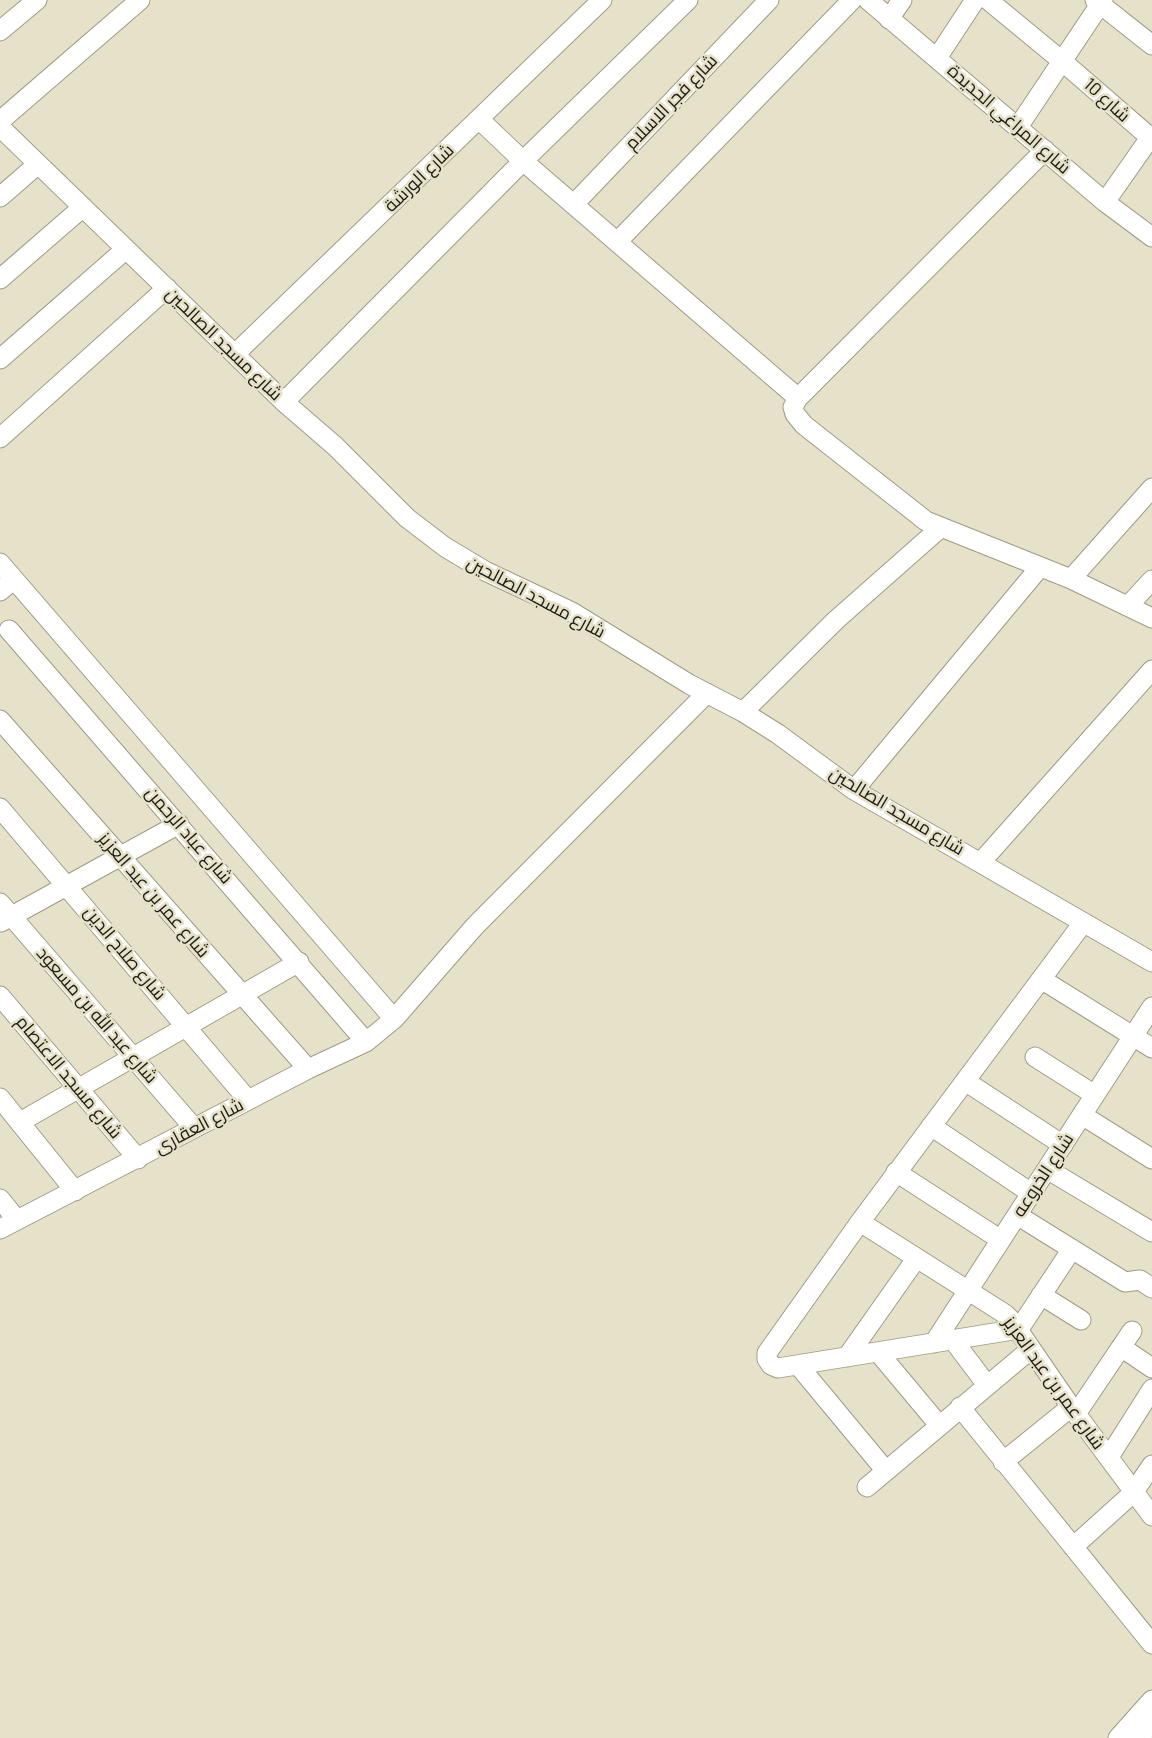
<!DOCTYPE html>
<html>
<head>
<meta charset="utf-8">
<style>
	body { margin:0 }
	canvas { display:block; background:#e6e1c9 }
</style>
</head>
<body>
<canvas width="1152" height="1738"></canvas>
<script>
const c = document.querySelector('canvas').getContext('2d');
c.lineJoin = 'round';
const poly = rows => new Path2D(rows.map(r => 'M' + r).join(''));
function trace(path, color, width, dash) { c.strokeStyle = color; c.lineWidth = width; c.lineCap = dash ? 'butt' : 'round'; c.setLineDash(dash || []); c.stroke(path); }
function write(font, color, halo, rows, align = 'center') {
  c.font = font + ' Barlow,Cairo,sans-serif'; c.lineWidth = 5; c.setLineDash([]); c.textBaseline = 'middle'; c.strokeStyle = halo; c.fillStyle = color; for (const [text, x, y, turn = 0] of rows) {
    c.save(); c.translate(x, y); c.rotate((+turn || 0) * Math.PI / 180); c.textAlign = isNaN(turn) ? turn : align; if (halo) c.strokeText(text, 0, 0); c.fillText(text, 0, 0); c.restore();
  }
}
const minor = poly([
	[868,0,1105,202,1152,237],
	[988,0,1062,61,1152,139],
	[1095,0,1152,45],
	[889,19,902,0],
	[0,31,37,0],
	[937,58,975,0],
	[480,120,523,161,798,398],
	[0,121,140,0],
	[0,127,284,402,335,446,407,518,445,547,485,571,572,612,689,684,743,712,778,734,854,790,1152,962],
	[1018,127,1103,0],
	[1045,150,798,398,793,407,795,414,804,425,926,521,1071,579,1152,618],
	[0,197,38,164],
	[1105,202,1152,135],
	[574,204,769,0],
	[617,242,852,0],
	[0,279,83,207],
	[235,354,602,0],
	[0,359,126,249],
	[284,402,523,161,688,0],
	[0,438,167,288],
	[0,563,394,1019],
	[1071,579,1152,488],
	[0,591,14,579],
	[1129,605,1152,580],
	[9,630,366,1042],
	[743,712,836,620,939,529],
	[0,720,308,1069],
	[854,790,1040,567],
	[0,808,248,1100],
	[981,862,1152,670],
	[0,903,194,1128],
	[1,922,179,824],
	[1041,979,1152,1048],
	[0,996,138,1159],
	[1035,1057,1095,1095],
	[965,1081,1063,1145],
	[0,1098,75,1191],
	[1082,1115,1152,1159],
	[20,1122,299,962],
	[931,1126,1031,1193],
	[1047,1169,1152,1232],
	[896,1172,1001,1240],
	[0,1199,17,1220],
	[1017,1215,1125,1282,1140,1280,1152,1288],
	[860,1222,1005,1314,1012,1321,1071,1407,1152,1516],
	[0,1229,308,1069,366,1042,394,1019,475,926,707,693],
	[1072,1249,1019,1329,778,1368,771,1365,767,1359,767,1353,860,1222,1083,923],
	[1041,1295,1081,1320],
	[953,1340,987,1385],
	[934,1343,1152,1007],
	[1121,1347,1152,1368],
	[878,1352,939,1425],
	[847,1357,916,1259],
	[798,1365,886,1471],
	[960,1407,1152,1644],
	[1076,1414,1132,1331],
	[1109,1457,1152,1389],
	[1003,1462,1071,1407],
	[867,1487,1031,1349],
	[1073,1547,1133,1493,1152,1465],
	[1118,1738,1152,1700],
	[1139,1738,1152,1723]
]);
const streetNames = [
	["شارع 10",1107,100,42],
	["شارع فجر الاسلام",671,102,-46],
	["شارع المراغي الجديدة",1009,119,41],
	["شارع الورشة",419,178,-44],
	["شارع مسجد الصالحين",224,344,44],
	["شارع مسجد الصالحين",536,597,28],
	["شارع مسجد الصالحين",897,811,31],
	["شارع عباد الرحمن",189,835,49],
	["شارع عمر بن عبد العزيز",154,895,49],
	["شارع صلاح الدين",125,953,50],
	["شارع عبد الله بن مسعود",97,1015,49],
	["شارع مسجد الاعتصام",69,1077,50],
	["شارع العقارى",199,1126,-28],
	["شارع الخروعه",1043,1175,-57],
	["شارع عمر بن عبد العزيز",1054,1383,54]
];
trace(minor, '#a09b84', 21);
trace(minor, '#fff', 19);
write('18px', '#1b1910', '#e6e1c9', streetNames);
</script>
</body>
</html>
